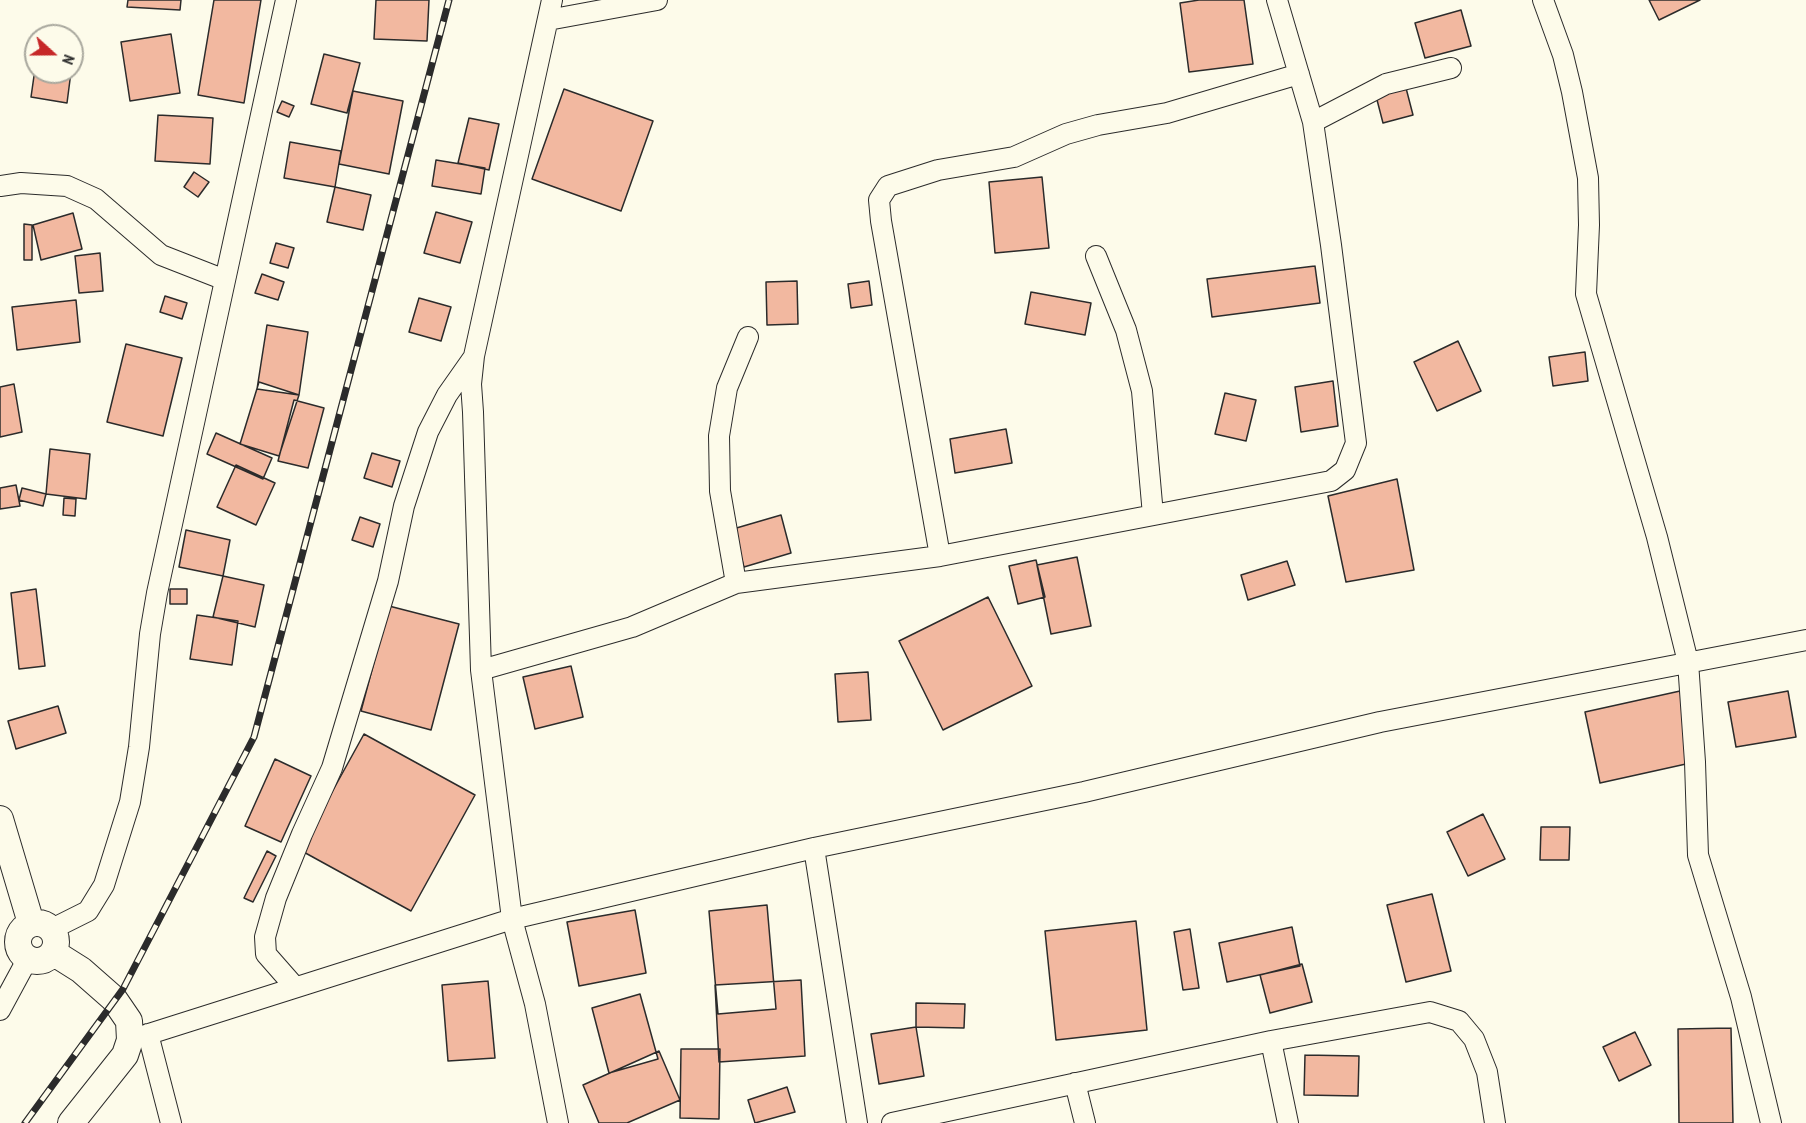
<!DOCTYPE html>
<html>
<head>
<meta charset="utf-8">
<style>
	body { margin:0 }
	#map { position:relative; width:1806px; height:1123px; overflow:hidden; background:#fdfbea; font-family:"PT Sans Narrow",sans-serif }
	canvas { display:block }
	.north { position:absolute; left:24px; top:24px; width:60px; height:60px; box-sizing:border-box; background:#fdfbea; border:2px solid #a9a89e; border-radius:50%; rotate:111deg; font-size:16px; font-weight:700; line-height:24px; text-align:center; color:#2b2b2b }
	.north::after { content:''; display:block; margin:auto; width:21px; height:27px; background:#c62828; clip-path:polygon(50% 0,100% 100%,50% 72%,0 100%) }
</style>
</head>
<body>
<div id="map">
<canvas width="1806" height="1123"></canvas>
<div class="north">N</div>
</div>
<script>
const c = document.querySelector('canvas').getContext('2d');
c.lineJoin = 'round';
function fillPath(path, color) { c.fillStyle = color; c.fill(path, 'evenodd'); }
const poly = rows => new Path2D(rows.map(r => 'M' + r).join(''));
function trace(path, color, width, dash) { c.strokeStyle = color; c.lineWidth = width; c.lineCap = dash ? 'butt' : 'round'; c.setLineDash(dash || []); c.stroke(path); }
const building = poly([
	[128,0,181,0,180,10,127,7,128,0],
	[214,0,261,0,244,103,198,95,214,0],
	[376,0,429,0,427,41,374,39,376,0],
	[1199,0,1244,0,1253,64,1189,72,1180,3,1199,0],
	[1649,0,1700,0,1659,20,1649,0],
	[1461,10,1471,46,1425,58,1415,23,1461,10],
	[171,34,180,93,130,101,121,42,171,34],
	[324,54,360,63,347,113,311,104,324,54],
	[36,62,36,72,71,72,67,103,31,97,36,62],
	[1406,88,1413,115,1383,123,1376,96,1406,88],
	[564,89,653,121,621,211,532,179,564,89],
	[353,91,403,101,389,174,339,164,353,91],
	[282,101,294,106,289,117,277,112,282,101],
	[158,115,213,118,210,164,155,161,158,115],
	[469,118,499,124,489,170,458,163,469,118],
	[290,142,341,151,335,187,284,178,290,142],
	[436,160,485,168,481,194,432,186,436,160],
	[194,172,209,182,198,197,184,187,194,172],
	[1042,177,1049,248,995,253,989,182,1042,177],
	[335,187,371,195,363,230,327,222,335,187],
	[436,212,472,222,460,263,424,253,436,212],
	[73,213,82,249,41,260,33,225,73,213],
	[24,224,32,225,32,260,24,260,24,224],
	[276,243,294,248,288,268,270,263,276,243],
	[100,253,103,291,79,293,75,256,100,253],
	[1315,266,1320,303,1212,317,1207,279,1315,266],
	[262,274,284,282,278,300,255,293,262,274],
	[797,281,798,324,767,325,766,282,797,281],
	[869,281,872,305,851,308,848,284,869,281],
	[1031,292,1091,303,1085,335,1025,324,1031,292],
	[165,296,187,303,182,319,160,312,165,296],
	[419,298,451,307,441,341,409,332,419,298],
	[76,300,80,342,17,350,12,307,76,300],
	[267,325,308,332,299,395,257,389,267,325],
	[1458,341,1481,391,1437,411,1414,362,1458,341],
	[126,344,182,358,163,436,107,422,126,344],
	[1585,352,1588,381,1553,386,1549,357,1585,352],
	[1333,381,1338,426,1301,432,1295,387,1333,381],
	[259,382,299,395,279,456,240,444,259,382],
	[14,384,22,432,0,437,0,387,14,384],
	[1225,393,1256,400,1246,441,1215,434,1225,393],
	[294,400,324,408,308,468,278,461,294,400],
	[1006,429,1012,463,955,473,950,439,1006,429],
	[216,433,272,458,263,479,207,454,216,433],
	[50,449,90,454,86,499,46,494,50,449],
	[372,453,400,461,392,487,364,478,372,453],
	[236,465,275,483,256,525,217,507,236,465],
	[1397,479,1414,570,1346,582,1328,496,1397,479],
	[16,485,20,506,0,509,0,488,16,485],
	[22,488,46,494,43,506,19,500,22,488],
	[64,498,76,499,75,516,63,515,64,498],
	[781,515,791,553,744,567,733,529,781,515],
	[360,517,380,524,373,547,352,540,360,517],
	[186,530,230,540,223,576,179,567,186,530],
	[1077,557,1091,626,1051,634,1037,565,1077,557],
	[1036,560,1045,597,1018,604,1009,566,1036,560],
	[1287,561,1295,585,1248,600,1241,575,1287,561],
	[223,576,264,585,255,627,213,617,223,576],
	[36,589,45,666,19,669,11,593,36,589],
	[170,589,187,589,187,604,170,604,170,589],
	[988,597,1032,686,943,730,899,641,988,597],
	[389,606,459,624,431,730,361,711,389,606],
	[197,615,238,621,232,665,190,659,197,615],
	[571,666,583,717,535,729,523,677,571,666],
	[868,672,871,720,838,722,835,674,868,672],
	[1680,691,1695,762,1600,783,1585,712,1680,691],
	[1788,691,1796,737,1736,747,1728,702,1788,691],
	[58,706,66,733,16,749,8,721,58,706],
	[364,734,475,795,411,911,300,850,364,734],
	[275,759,311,776,281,842,245,826,275,759],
	[1483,814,1505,859,1468,876,1447,832,1483,814],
	[1541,827,1570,827,1569,860,1540,860,1541,827],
	[267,851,276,856,253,902,244,898,267,851],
	[1432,894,1451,971,1406,982,1387,905,1432,894],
	[767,905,776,1009,718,1014,709,911,767,905],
	[635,910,646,973,579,986,567,922,635,910],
	[1136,921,1147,1030,1056,1040,1045,931,1136,921],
	[1292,927,1300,966,1227,982,1219,943,1292,927],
	[1190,929,1199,988,1183,990,1174,932,1190,929],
	[1302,964,1312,1002,1270,1013,1260,975,1302,964],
	[801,980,805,1056,719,1062,715,985,801,980],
	[488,981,495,1058,448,1061,442,985,488,981],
	[640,994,658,1059,609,1073,592,1008,640,994],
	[916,1003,965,1004,964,1028,916,1027,916,1003],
	[916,1027,924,1076,879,1084,871,1034,916,1027],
	[1731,1028,1733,1123,1679,1123,1678,1029,1731,1028],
	[1635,1032,1651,1065,1619,1081,1603,1047,1635,1032],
	[681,1049,720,1049,719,1119,680,1118,681,1049],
	[659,1051,680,1100,627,1123,599,1123,583,1085,659,1051],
	[1305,1055,1359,1056,1358,1096,1304,1095,1305,1055],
	[787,1087,795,1112,755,1123,748,1100,787,1087]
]);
const minor = poly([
	[552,0,474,356,471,384,473,412,481,670,512,919,535,1004,558,1123],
	[1543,0,1563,55,1572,92,1588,178,1589,225,1586,294,1657,537,1688,662,1695,762,1698,855,1741,997,1771,1123],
	[548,20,657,0],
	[1313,122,1386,84,1451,68],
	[0,186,21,183,67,186,96,199,161,255,225,280],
	[1096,256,1126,330,1142,391,1153,515],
	[940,556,881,221,879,200,888,186,938,170,1014,157,1066,134,1098,125,1167,113,1299,74],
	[736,583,720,491,719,436,727,388,748,337],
	[481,670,632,627,736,583,940,556,1331,481,1345,470,1356,443,1331,245,1313,122,1277,0],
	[814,848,857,1123],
	[52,929,88,911,104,885,130,802,139,747,150,634,157,593,286,0],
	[295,987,266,954,265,937,276,898,302,834,332,768,388,581,404,506,428,432,447,395,473,358],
	[0,1010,27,960],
	[148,1034,171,1123],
	[130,1040,512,919,814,848,1084,792,1380,722,1806,640],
	[1271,1041,1288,1123],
	[1075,1083,1085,1123],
	[892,1123,1271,1041,1430,1012,1459,1021,1474,1039,1487,1072,1495,1123]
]);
const tertiary = poly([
	[0,819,31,923],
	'18 942a19 19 0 1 1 38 0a19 19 0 1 1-38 0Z',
	[54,953,81,970,114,999,129,1021,130,1040,125,1055,71,1123]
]);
const rail = poly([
	[25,1123,123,989,254,737,449,0]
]);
fillPath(building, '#f2b8a0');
trace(building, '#2b2b2b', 1.5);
trace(minor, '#2b2b2b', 22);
trace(tertiary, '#2b2b2b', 28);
trace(minor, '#fdfbea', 20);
trace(tertiary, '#fdfbea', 26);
trace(rail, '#2b2b2b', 7);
trace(rail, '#fdfbea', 4.5, [14]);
</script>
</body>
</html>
